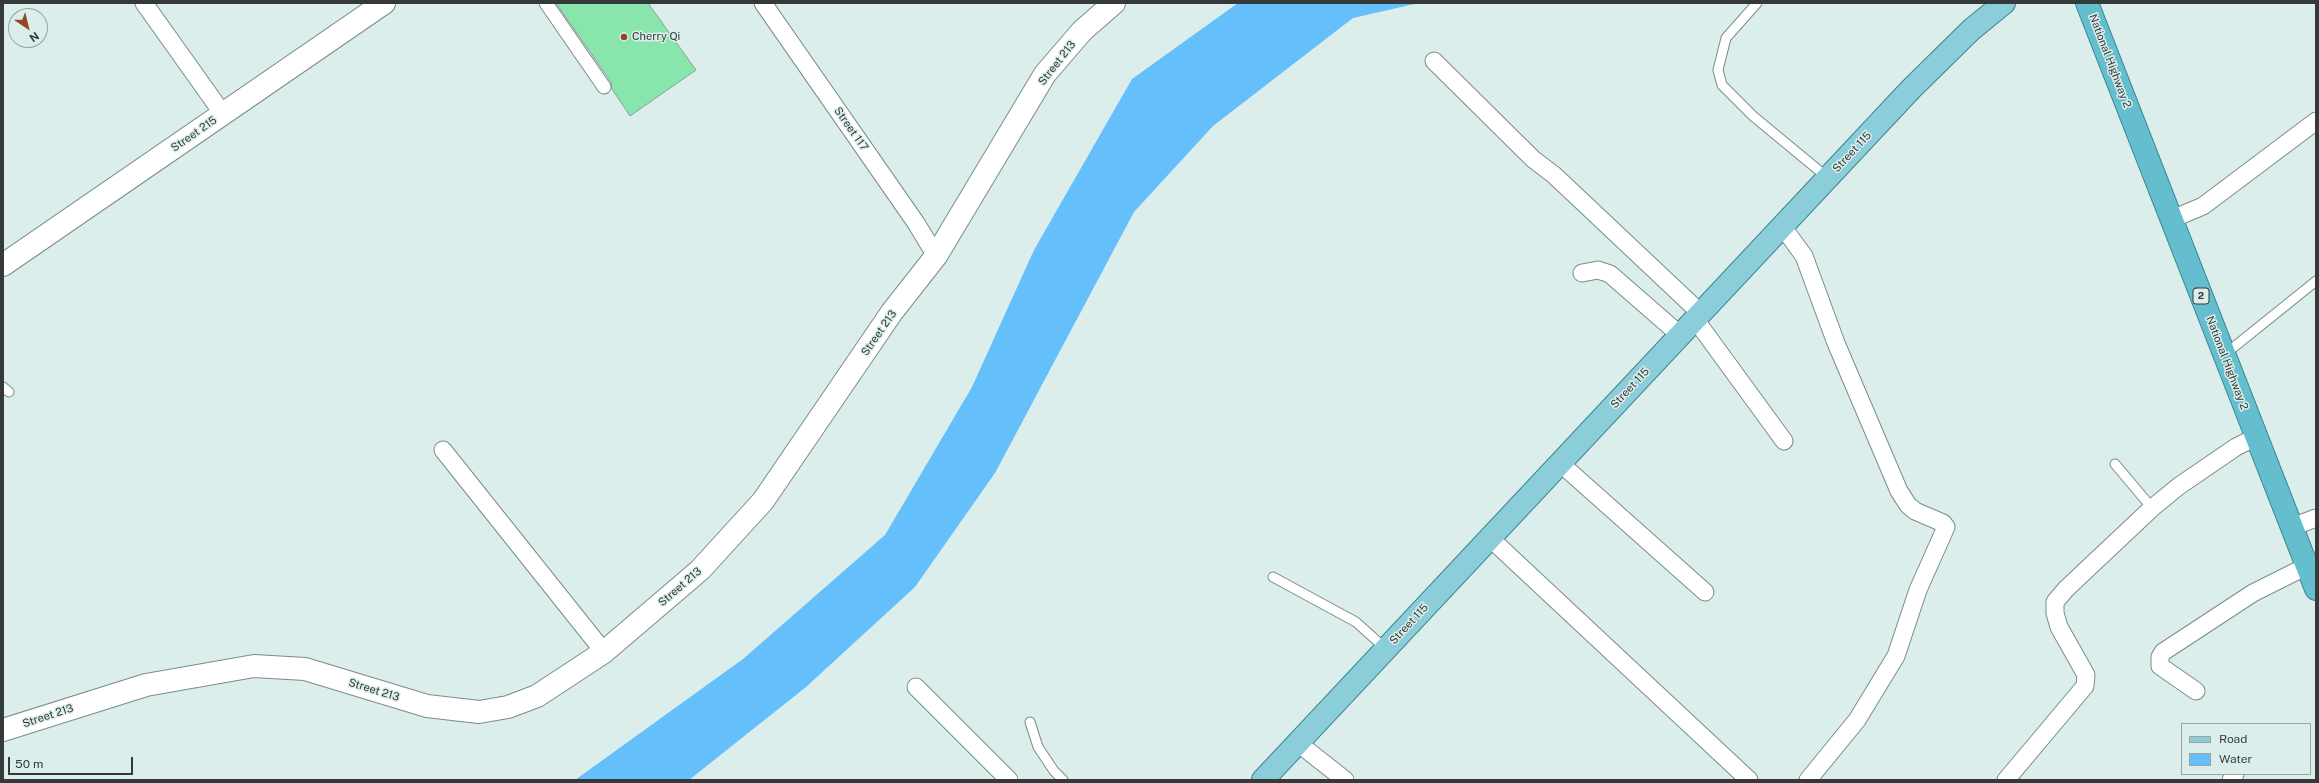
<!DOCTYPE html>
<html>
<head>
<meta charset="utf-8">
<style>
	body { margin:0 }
	#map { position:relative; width:2319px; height:783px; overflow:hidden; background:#dceeeb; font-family:"Public Sans",sans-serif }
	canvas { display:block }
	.frame { position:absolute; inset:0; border:4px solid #333a39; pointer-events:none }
	.legend { position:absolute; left:2181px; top:723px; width:130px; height:52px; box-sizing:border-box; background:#dceeeb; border:1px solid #98a6a4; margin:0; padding:5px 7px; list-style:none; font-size:12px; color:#333a39 }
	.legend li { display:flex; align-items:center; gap:8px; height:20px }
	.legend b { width:20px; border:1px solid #98a6a4 }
	.north { position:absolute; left:8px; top:8px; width:40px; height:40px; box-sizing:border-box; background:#dceeeb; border:1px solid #98a6a4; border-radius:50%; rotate:145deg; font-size:11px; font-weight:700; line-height:16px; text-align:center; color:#333a39 }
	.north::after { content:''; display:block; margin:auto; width:14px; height:18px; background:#8f4726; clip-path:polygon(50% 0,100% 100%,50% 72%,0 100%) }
	.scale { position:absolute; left:8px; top:757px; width:125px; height:18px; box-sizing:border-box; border:2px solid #333a39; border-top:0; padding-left:5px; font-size:12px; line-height:14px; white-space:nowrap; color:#333a39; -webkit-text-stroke:3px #dceeeb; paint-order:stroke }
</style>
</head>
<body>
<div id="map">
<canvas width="2319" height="783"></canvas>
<div class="frame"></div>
<ul class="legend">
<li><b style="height:5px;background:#8bceda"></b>Road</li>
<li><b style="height:11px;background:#65bffb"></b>Water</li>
</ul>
<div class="north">N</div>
<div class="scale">50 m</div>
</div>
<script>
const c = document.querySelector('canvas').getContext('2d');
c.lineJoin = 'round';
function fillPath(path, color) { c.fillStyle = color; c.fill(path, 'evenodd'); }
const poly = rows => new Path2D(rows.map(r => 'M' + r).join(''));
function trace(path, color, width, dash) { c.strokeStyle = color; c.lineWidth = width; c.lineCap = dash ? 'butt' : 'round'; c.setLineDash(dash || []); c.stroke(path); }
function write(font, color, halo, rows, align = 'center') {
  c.font = font + ' "Public Sans",sans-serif'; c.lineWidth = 3; c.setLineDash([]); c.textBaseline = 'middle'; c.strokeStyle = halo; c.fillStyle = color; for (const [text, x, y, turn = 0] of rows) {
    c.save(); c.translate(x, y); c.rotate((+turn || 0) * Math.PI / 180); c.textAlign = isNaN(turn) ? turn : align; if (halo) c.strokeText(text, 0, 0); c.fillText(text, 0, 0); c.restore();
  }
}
const water = poly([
	[1238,3,1419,3,1353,18,1213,126,1134,212,995,473,915,587,806,687,689,780,575,780,743,659,885,535,972,387,1034,250,1132,79]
]);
const building = poly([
	[556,3,648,3,696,70,630,116,612,89,611,82,556,3]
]);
const service = poly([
	[1757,3,1726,38,1718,70,1722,85,1753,116,1828,178],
	[2224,355,2316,281],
	[3,387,9,392],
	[2115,464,2152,508],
	[1273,577,1356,622,1386,649],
	[1030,722,1038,747,1054,771,1063,780]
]);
const pedestrian = poly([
	[546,3,604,87]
]);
const minor = poly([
	[144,3,223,114],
	[763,3,916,223,936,256],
	[1434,61,1533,159,1554,175,1694,307,1703,311],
	[2172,219,2203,206,2316,121],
	[1782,226,1804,256,1836,343,1899,491,1908,505,1915,511,1943,523,1946,527,1918,590,1896,656,1857,720,1808,780],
	[1582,273,1598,270,1610,274,1680,335],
	[1695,319,1784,441],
	[443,450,604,652],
	[1560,463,1705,592],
	[2292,527,2316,518],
	[1490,538,1749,780],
	[916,687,1009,780],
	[2196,691,2160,666,2160,657,2163,652,2253,593,2307,566],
	[1298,743,1345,780],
	[2006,780,2085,686,2086,675,2059,627,2055,613,2055,602,2066,589,2152,508,2179,486,2236,447,2256,437],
	[2231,780,2235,774]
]);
const tertiary = poly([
	[3,265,384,3],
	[3,730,146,685,254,666,305,669,427,706,479,712,508,707,537,696,604,652,700,570,763,501,892,312,936,256,1045,74,1082,31,1114,3]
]);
const primary = poly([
	[1263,780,1911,89,1971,30,2004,3]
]);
const trunk = poly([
	[2087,3,2316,589]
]);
const markers = [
	[624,37,4,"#8f4726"]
];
const shields = [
	[2201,296,16]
];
const shieldNames = [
	["2",2201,296]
];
const poiNames = [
	["Cherry Qi",632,37]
];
const streetNames = [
	["National Highway 2",2110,61,69],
	["Street 213",1057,63,-52],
	["Street 117",851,129,55],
	["Street 215",194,134,-35],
	["Street 115",1852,152,-47],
	["Street 213",879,333,-55],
	["National Highway 2",2227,363,69],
	["Street 115",1630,388,-47],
	["Street 213",680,587,-41],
	["Street 115",1409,624,-47],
	["Street 213",374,690,17],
	["Street 213",48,716,-18]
];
fillPath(water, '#65bffb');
fillPath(building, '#88e6ad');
trace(building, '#919e95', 1);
trace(service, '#7b8c89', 11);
trace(pedestrian, '#7b8c89', 15);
trace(minor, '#7b8c89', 19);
trace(tertiary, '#7b8c89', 24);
trace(primary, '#3a8591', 24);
trace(trunk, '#3a8591', 24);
trace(service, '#fff', 9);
trace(pedestrian, '#fff', 13);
trace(minor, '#fff', 17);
trace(tertiary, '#fff', 22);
trace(primary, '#8bceda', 22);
trace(trunk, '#64bece', 22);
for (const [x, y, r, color] of markers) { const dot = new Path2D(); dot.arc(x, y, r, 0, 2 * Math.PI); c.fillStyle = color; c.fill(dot); trace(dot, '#dceeeb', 1.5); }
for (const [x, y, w] of shields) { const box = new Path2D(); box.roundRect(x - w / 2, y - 8, w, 16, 3); c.fillStyle = '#dceeeb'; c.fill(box); trace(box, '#333a39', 1); }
write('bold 10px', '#333a39', null, shieldNames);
write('11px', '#333a39', '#dceeeb', poiNames, 'left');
write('11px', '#333a39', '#dceeeb', streetNames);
</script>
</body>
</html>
